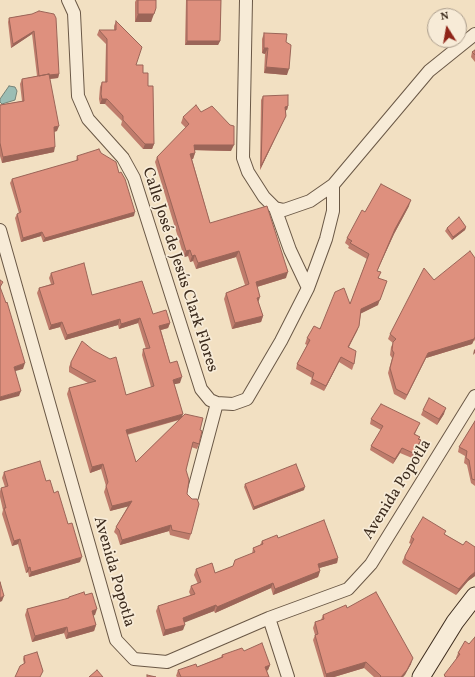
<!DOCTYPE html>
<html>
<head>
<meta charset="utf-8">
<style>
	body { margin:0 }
	#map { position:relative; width:475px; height:677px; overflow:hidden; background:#f2e0c2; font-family:Vollkorn,serif }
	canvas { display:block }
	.north { position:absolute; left:427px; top:8px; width:40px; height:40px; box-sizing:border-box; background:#f7ebd7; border:1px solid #ac9e8d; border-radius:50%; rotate:349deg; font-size:11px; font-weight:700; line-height:16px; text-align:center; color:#3c2b1d }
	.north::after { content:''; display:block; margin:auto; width:14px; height:18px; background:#8f2418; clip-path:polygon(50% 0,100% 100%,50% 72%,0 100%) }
</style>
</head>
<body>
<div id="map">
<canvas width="475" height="677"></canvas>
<div class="north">N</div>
</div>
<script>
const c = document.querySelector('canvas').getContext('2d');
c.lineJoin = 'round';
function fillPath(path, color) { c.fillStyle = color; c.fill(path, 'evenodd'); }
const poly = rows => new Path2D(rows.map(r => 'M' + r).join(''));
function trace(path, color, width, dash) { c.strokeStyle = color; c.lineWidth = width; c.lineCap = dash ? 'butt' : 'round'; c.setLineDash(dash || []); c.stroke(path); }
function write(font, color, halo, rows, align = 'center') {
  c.font = font + ' Vollkorn,serif'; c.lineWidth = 3.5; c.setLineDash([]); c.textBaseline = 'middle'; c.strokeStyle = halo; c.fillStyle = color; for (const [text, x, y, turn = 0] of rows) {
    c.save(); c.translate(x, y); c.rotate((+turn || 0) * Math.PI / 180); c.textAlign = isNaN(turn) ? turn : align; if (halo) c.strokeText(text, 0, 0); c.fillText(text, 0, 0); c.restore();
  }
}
const water = poly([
	[9,86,15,87,17,91,15,100,2,104,0,102,0,99,9,86]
]);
const street = poly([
	[68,0,74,13,78,96,88,119,123,158,134,178,201,389,210,400,217,403,233,404,247,399,281,341,308,288,326,239,333,211,333,185],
	[246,0,243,158,248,172,264,197,275,208,284,210,310,201,333,185,429,71,475,34],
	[275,208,290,250,308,288],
	[0,230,116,640,134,659,167,662,269,618,348,589,371,564,475,396],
	[192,497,217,403],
	[269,618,288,677]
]);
const secondary = poly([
	[421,677,455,622,475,596]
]);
const wall = poly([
	[136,0,156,0,151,22,135,22,135,2],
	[186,0,221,0,220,41,218,45,185,45],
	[32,14,59,74,58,78,50,79,57,131,54,132,54,152,2,163,0,156,0,105,22,101,20,84,22,79,37,76,32,34,11,48,8,22,9,18],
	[116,21,136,65,143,73,148,86,154,144,152,149,143,149,121,125,122,121,105,104,100,104,99,99,100,87,102,82,105,82,106,44,97,35,99,30,114,30,114,26],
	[264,33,286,42,287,75,264,73,265,54,262,53,262,39],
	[475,50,475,62,471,57,472,52],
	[263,96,288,106,287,110,286,110,286,116,284,120,260,170,261,100],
	[183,117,231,151,195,150,195,153,193,159,192,159,210,223,286,278,257,287,258,302,263,316,261,322,232,329,224,299,226,293,245,285,236,257,196,269,193,261,190,262,188,256,184,257,155,162,157,157,186,128,181,123],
	[101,153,119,173,134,216,43,242,41,236,21,242,15,218,17,214,19,213,10,183,12,179,76,161,77,156],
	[409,206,394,234,377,271,379,278,378,305,361,313,359,326,357,331,349,347,354,364,352,370,339,362,324,391,310,384,312,378,296,369,297,364,307,345,305,344,307,338,350,304,367,259,348,248,349,246,345,243,347,238,365,212],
	[466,227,465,230,452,240,445,231,447,228],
	[475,258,475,341,474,340,472,344,426,358,405,400,394,394,388,373,392,358,390,355,391,347,393,343,388,339,390,334,434,280],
	[51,273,92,295,153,314,170,323,168,328,161,330,170,363,180,383,174,384,183,414,182,416,200,430,199,444,197,449,191,447,186,470,187,494,191,534,189,540,170,535,169,531,120,545,117,535,114,532,116,527,128,506,110,511,104,492,106,486,101,469,90,473,67,394,69,388,88,383,69,372,69,367,71,362,126,395,151,387,142,355,143,349,146,349,138,323,119,329,118,325,65,340,60,327,49,330,37,293,39,288,51,284,49,278],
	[179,420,136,462,127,435],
	[423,410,444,414,437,425,421,415],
	[371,419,418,427,415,434,420,437,419,440,421,440,419,445,412,458,400,453,393,464,370,450,371,446,381,430,370,424],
	[475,421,475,486,471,483,467,465,464,463,465,456,458,452,459,447],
	[4,472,46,481,54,493,68,524,80,562,29,577,28,572,26,573,18,544,12,546,2,514,3,510,0,497,0,491,1,488,5,487,2,478],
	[245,484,304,490,253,510,244,487],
	[444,534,463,545,475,547,475,576,468,581,456,595,403,564,402,562,411,544,409,543,411,537],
	[278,538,338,558,337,563,319,568,320,571,318,577,273,595,271,588,215,613,214,611,184,622,183,630,163,636,156,611,158,606,191,596,189,592,191,586,198,584,194,575,196,569,215,573,233,566,252,554,253,548,260,545,262,541],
	[85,595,95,615,93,615,96,625,94,631,66,639,64,633,32,642,25,615,27,609,68,599,69,597],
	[347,608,411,664,403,677,374,677,364,668,334,677,324,677,313,640,315,635,313,628,315,622,321,620,323,615],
	[469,644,475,677,444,677,457,658,456,658,458,653],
	[244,651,270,665,268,670,267,671,269,677,177,677,176,676,178,670,197,667,221,657,222,655],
	[24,656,42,674,24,664,23,659]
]);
const shadedWall = poly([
	[138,14,154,14,151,22,135,22],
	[34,31,32,34,11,48,13,44],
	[187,41,220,41,218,45,185,45],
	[264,48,268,48,265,54,262,53],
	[266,67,289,69,287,75,264,73],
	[59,74,58,78,37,80,39,76],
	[102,99,107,99,105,104,100,104],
	[288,106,287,110,284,111,285,107],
	[286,116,284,120,260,170,261,166],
	[59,126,57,131,52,132,54,127],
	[145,144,154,144,152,149,143,149],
	[194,145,234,145,231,151,191,150],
	[55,147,54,152,2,163,3,157],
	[195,153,193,159,188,160,190,154],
	[411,200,409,206,394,234,375,276,395,229],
	[135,212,134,216,43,242,45,238],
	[466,227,465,230,452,240,453,237],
	[42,232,41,236,21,242,23,238],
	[190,250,188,256,184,257,186,251],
	[239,251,236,257,196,269,198,263],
	[195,255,193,261,190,262,192,256],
	[288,272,286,278,253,288,256,282],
	[385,286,378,305,360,314,361,309],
	[260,297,258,303,257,298],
	[263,316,261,322,232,329,235,323],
	[140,318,138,323,119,329,121,324],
	[120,319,118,325,65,340,67,335],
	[62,322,60,327,49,330,51,325],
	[170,323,168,328,157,331,159,326],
	[359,326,357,331,346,352,348,347],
	[475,337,474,340,472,344,426,358,405,400,407,395,428,353],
	[475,349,475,353,473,355,474,350],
	[341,357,339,362,324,391,326,386],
	[25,363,23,369,12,372,14,367],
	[182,377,180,383,171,385,173,380],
	[21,391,19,396,0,401,0,397],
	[446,408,444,414,437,425,439,419],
	[183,414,181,419,124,435,126,430],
	[421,440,419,445,412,458,413,453],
	[402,448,400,453,393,464,395,459],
	[103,464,101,469,90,473,92,467],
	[305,487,304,490,253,510,254,507],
	[132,501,130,506,110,511,112,506],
	[171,525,169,531,120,545,122,540],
	[20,539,18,544,12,546,14,541],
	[82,557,80,562,29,577,31,572],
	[338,558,337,563,316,569,318,564],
	[30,567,28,572,26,573,28,568],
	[320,571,318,577,273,595,275,589],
	[475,572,475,576,468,581,456,595,459,589,470,576],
	[273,583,271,588,215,613,217,607],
	[4,596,2,601,0,602,0,598],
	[216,605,214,611,181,624,183,618],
	[97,609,95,615,90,617,92,611],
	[96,625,94,631,66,639,68,633],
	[185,625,183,630,163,636,165,630],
	[67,627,64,633,32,642,35,636],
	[413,658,411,664,405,675,403,677,401,677],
	[366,662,364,668,334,677,326,677,326,674],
	[270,665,268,670,263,672,265,667]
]);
const building = poly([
	[138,0,156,0,156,8,154,14,138,14,138,0],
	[187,0,221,0,220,41,187,41,187,0],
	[39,11,54,14,56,18,59,74,49,75,49,74,39,76,34,31,13,44,9,18,32,14,39,11],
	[116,21,142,47,136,65,143,65,143,73,148,73,148,86,153,86,154,144,145,144,123,120,123,116,107,99,102,99,101,94,102,82,107,82,107,39,99,30,116,30,116,21],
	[264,33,287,34,286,42,291,45,289,69,266,67,268,48,264,48,264,33],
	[475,50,475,55,472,52,475,50],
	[49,74,59,126,54,127,55,147,3,157,0,143,0,105,24,101,22,79,49,74],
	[288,95,288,106,285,107,286,116,261,166,263,96,288,95],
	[196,105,201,112,212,106,230,125,234,126,234,145,194,145,195,153,190,154,210,223,267,206,288,272,256,282,260,297,257,298,263,316,235,323,226,293,249,284,239,251,198,263,195,255,192,256,190,250,186,251,157,157,189,124,183,117,196,105],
	[99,149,101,153,116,162,119,173,121,172,125,179,135,212,45,238,42,232,23,238,17,214,21,212,12,179,78,160,77,156,99,149],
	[381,184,411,200,395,229,377,271,381,272,378,278,387,281,380,300,361,309,359,326,348,347,356,351,354,364,341,357,326,386,312,379,314,373,297,364,310,340,307,338,314,326,320,329,335,292,344,288,350,304,369,254,350,243,352,241,347,238,362,210,365,212,381,184],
	[459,217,466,227,453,237,447,228,459,217],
	[470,251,475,258,475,337,474,339,428,353,407,395,396,389,390,368,394,353,392,350,393,342,396,339,390,334,424,268,434,280,470,251],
	[84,263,92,295,142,281,153,314,166,310,170,323,159,326,170,363,177,361,182,377,173,380,183,414,126,430,136,462,185,414,203,418,200,430,202,431,199,444,193,442,186,470,189,480,187,494,192,499,197,499,199,504,191,534,172,530,171,525,122,540,119,530,116,527,132,501,112,506,106,486,108,482,103,464,92,467,69,388,96,381,71,367,71,362,82,341,93,350,110,359,116,357,126,395,154,386,143,349,150,348,140,318,121,324,120,319,67,335,62,322,51,325,39,288,54,284,51,273,84,263],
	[0,280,3,282,0,287,0,280],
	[0,287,6,303,7,302,25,363,14,367,21,391,0,397,0,287],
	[429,398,446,408,439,419,423,410,429,398],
	[381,404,420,423,414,434,420,437,418,439,421,440,413,453,402,448,395,459,371,446,383,426,371,419,381,404],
	[475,421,475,480,472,479,469,460,466,458,467,451,459,447,475,421],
	[40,461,46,481,50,480,54,493,58,491,68,524,72,523,82,557,31,572,30,567,28,568,20,539,14,541,4,508,6,508,1,488,8,486,4,472,40,461],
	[296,464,305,487,254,507,245,484,296,464],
	[423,517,446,531,444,534,463,545,466,541,475,547,475,572,470,576,459,589,405,559,405,556,414,539,411,537,423,517],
	[324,520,338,558,318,564,320,571,275,589,273,583,217,607,216,605,183,618,185,625,165,630,158,606,195,594,191,586,201,582,196,569,212,563,215,573,233,566,235,560,255,552,253,548,263,544,262,541,277,535,278,538,324,520],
	[0,582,4,596,0,598,0,582],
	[84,592,85,595,92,593,97,609,92,611,96,625,68,633,67,627,35,636,27,609,69,598,69,597,84,592],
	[376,592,413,658,407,670,401,677,380,677,381,676,366,662,326,674,315,635,318,634,315,622,324,619,323,615,346,605,347,608,376,592],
	[475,637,475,677,446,677,444,675,460,654,458,653,465,641,469,644,475,637],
	[262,643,270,665,265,667,269,677,181,677,178,670,196,664,197,667,223,657,222,655,242,648,244,651,262,643],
	[37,652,43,671,40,677,15,677,20,666,25,663,24,656,37,652],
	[97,670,103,677,89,677,97,670],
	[147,675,156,677,147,677,147,675]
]);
const streetNames = [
	["Calle José de Jesús Clark Flores",179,270,72],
	["Avenida Popotla",398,490,-58],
	["Avenida Popotla",113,572,74]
];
fillPath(water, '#9bbdb4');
trace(water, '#758378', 1);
trace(street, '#6a5846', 14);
trace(secondary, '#3c2b1d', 19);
trace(street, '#f7ebd7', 12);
trace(secondary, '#f7ebd7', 17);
fillPath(wall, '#bf7c6c');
fillPath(shadedWall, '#9b6558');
fillPath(building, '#de907e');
trace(building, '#9b6558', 1);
write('16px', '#3c2b1d', '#f7ebd7', streetNames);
</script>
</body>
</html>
